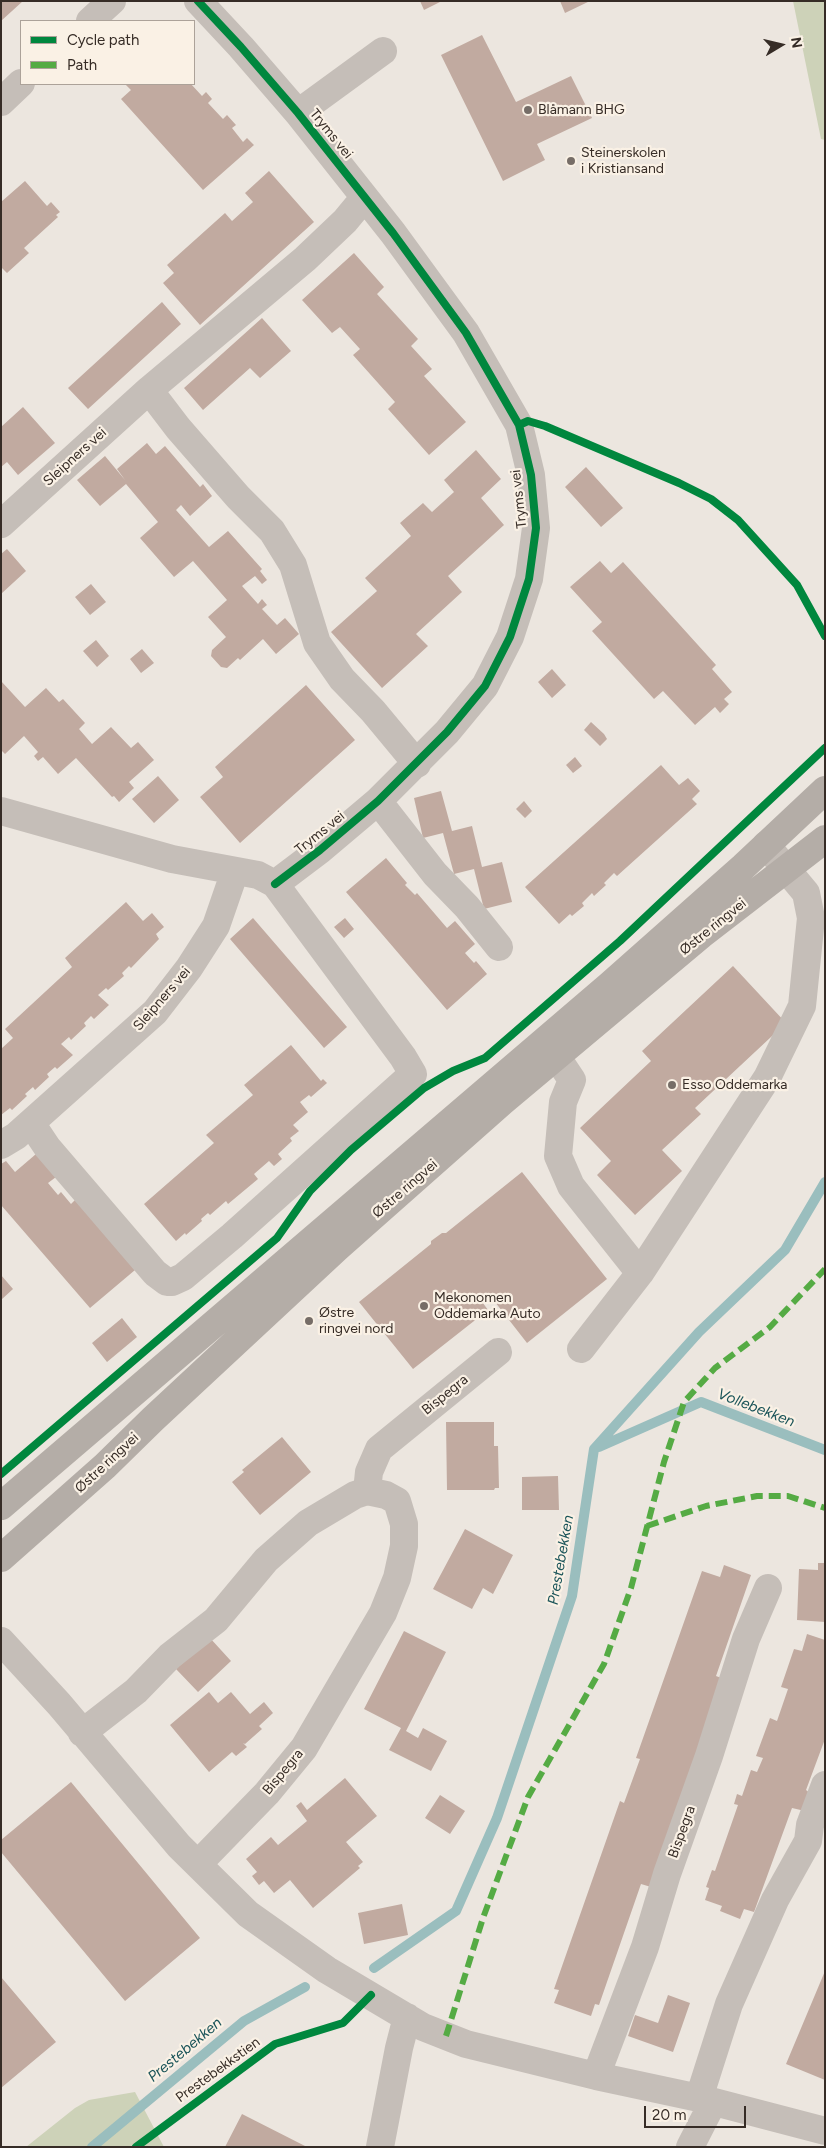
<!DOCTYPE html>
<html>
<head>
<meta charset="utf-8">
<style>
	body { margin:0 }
	#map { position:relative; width:826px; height:2148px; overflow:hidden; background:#ece6df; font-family:Figtree,sans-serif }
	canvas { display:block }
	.frame { position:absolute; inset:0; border:2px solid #362c26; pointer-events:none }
	.legend { position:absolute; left:20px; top:20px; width:175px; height:65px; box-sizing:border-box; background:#faf1e5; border:1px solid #aca299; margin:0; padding:6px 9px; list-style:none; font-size:15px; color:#362c26 }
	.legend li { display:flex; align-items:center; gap:10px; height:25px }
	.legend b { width:25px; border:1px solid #aca299 }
	.north { position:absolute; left:756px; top:20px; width:50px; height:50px; -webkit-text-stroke:4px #faf1e5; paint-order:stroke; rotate:81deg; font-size:14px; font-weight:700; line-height:20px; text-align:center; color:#362c26 }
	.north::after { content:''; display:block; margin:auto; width:18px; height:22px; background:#362c26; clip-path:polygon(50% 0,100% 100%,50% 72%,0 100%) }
	.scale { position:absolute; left:644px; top:2106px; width:102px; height:22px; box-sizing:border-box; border:2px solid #362c26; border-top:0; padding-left:6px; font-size:15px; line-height:18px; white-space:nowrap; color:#362c26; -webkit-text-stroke:4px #faf1e5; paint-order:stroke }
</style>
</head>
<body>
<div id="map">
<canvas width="826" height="2148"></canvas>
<div class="frame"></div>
<ul class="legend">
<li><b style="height:6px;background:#00873e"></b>Cycle path</li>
<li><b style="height:6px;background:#55ab44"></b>Path</li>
</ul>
<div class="north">N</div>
<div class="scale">20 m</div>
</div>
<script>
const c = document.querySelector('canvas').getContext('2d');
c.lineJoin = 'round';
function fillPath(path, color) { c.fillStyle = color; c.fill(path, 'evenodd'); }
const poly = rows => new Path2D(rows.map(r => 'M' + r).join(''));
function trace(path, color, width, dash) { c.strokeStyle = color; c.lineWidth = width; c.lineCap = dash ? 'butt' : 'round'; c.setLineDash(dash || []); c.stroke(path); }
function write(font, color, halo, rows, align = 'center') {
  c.font = font + ' Figtree,sans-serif'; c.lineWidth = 4.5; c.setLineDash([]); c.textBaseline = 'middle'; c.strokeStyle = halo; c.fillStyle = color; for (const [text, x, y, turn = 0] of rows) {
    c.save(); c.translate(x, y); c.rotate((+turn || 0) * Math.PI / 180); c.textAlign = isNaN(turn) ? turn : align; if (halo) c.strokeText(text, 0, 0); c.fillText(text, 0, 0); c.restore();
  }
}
const green = poly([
	[793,1,825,1,825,140,821,139],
	[135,2092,164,2147,26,2147,75,2108,89,2100]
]);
const stream = poly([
	[599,1447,701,1402,825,1450],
	[374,1968,456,1911,497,1818,572,1596,594,1449,699,1332,785,1250,825,1182],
	[92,2147,244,2021,305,1987]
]);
const building = poly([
	[1,1,23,1,1,21],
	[420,1,442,1,424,10],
	[560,1,590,1,565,13],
	[482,35,516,102,571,76,592,118,537,144,545,160,503,181,441,55],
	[125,84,191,84,202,96,206,92,212,99,208,103,223,119,227,115,236,125,232,128,243,142,247,138,254,145,203,190,121,99,131,90],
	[269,171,314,222,200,325,163,283,174,273,167,265,225,213,232,221,253,202,245,193],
	[25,181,47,206,51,202,60,212,56,215,58,217,24,248,29,253,7,273,1,267,1,202],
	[354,253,384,287,377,294,418,339,411,346,432,369,424,376,466,422,429,455,388,409,395,402,353,355,360,349,340,327,332,333,302,300],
	[162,302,181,324,88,409,68,388],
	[262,318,291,351,260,378,250,368,203,410,184,388],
	[23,407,55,443,18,475,7,462,1,467,1,427],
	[147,443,156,454,165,446,200,487,203,484,212,496,190,516,181,505,176,510,209,547,228,531,262,569,260,571,267,580,262,584,255,576,242,586,258,604,262,599,267,605,262,609,277,625,285,618,299,634,276,654,263,639,240,660,238,658,227,668,221,667,211,656,212,650,226,637,208,617,227,600,193,561,174,577,140,538,158,522,126,484,100,506,77,480,105,456,125,480,117,469],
	[476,450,501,479,481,498,504,525,448,576,462,592,416,634,428,646,382,688,331,632,377,591,365,578,411,536,400,523,423,503,432,512,454,492,444,480],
	[586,467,623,508,601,527,565,487],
	[7,549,26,571,1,594,1,554],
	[600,561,611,573,623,562,716,665,712,669,732,692,724,699,729,704,720,713,715,707,695,725,663,691,654,699,592,631,602,622,570,587],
	[91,584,106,602,90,615,75,597],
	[96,640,109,656,97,667,83,651],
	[142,649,154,663,141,673,130,659],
	[552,669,566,685,552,698,538,682],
	[1,681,25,707,46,688,59,702,63,699,85,723,79,729,92,744,111,727,131,748,138,742,154,760,129,782,134,788,119,802,114,796,112,797,76,758,58,774,43,757,38,761,34,756,38,752,24,736,5,754,1,750],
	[306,685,355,740,240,843,200,797,223,777,215,767],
	[591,722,604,734,607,739,600,746,584,730],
	[575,757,582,766,573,773,566,765],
	[661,765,679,785,688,778,700,791,692,799,697,804,617,876,614,873,604,883,606,885,594,896,592,893,582,903,584,906,572,916,570,914,559,924,525,887],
	[158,776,179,800,154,823,132,799],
	[441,791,452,831,472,826,482,867,502,862,512,902,484,909,474,869,454,874,443,833,423,838,414,798],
	[524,801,532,811,525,818,516,809],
	[386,858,407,883,405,885,415,895,417,893,447,928,455,921,475,944,465,953,474,963,476,961,487,974,447,1010,346,892],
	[126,902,143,921,152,913,164,927,156,934,159,939,131,968,129,966,122,973,124,976,108,990,106,988,98,995,109,1005,94,1019,91,1016,84,1023,86,1026,71,1040,69,1037,61,1044,73,1055,57,1069,55,1067,47,1074,49,1077,35,1090,33,1087,25,1094,27,1096,12,1110,10,1108,1,1115,1,1049,13,1038,5,1029,72,967,65,958],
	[253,918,347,1027,324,1048,230,939],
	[345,918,354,929,344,938,334,927],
	[733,966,786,1023,695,1108,701,1114,662,1150,682,1171,635,1215,597,1175,611,1161,580,1128,651,1061,642,1051],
	[291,1045,321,1081,323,1079,327,1083,311,1097,309,1095,300,1102,308,1112,293,1125,299,1131,290,1138,292,1141,278,1154,282,1159,274,1166,269,1161,254,1174,258,1179,228,1204,226,1201,210,1215,208,1213,201,1219,202,1221,186,1235,185,1233,176,1241,144,1204,214,1143,206,1135,253,1095,244,1085],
	[36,1154,56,1177,48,1183,58,1195,61,1192,71,1204,75,1200,135,1270,90,1308,1,1205,1,1164,6,1161,15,1172],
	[522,1172,607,1279,527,1343,488,1293,480,1299,488,1310,413,1369,359,1302,431,1244,431,1241,442,1233,446,1233],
	[1,1275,13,1289,1,1300],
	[122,1318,137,1337,107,1362,92,1343],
	[446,1422,494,1422,494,1446,498,1446,499,1488,495,1488,494,1490,447,1490],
	[282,1437,311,1472,260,1515,232,1482,244,1472,242,1470],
	[558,1476,559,1510,522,1510,522,1477],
	[465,1529,513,1555,493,1594,483,1588,472,1609,433,1589],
	[818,1563,825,1563,825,1622,797,1620,799,1569,818,1570],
	[724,1565,751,1575,716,1676,724,1679,651,1887,641,1884,599,2005,595,2004,591,2016,554,2003,559,1990,554,1989,620,1801,624,1803,640,1759,636,1758,702,1571,720,1577],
	[404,1631,446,1652,406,1731,418,1738,423,1728,447,1741,431,1771,389,1750,401,1728,364,1709],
	[807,1634,825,1640,825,1739,806,1790,811,1794,805,1811,792,1808,754,1912,744,1909,740,1919,720,1911,722,1906,705,1900,709,1888,706,1887,712,1870,715,1871,738,1805,734,1804,737,1794,742,1796,751,1770,757,1772,763,1758,756,1756,770,1718,777,1721,788,1689,781,1687,794,1649,802,1651],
	[210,1638,231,1661,198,1692,176,1669],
	[209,1692,218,1703,231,1692,250,1714,264,1702,273,1713,259,1726,262,1729,245,1744,243,1743,247,1747,236,1756,232,1752,209,1772,170,1725],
	[345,1778,377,1816,346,1842,363,1862,358,1866,360,1868,313,1908,290,1880,274,1893,264,1881,259,1885,252,1876,257,1872,246,1859,271,1837,278,1845,307,1821,296,1806,301,1802,307,1810],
	[71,1782,200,1938,125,2001,1,1852,1,1840],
	[440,1795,465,1811,450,1834,425,1818],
	[402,1904,408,1935,364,1944,358,1913],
	[825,1971,825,2080,786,2064],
	[1,1977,56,2042,1,2088],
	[668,1995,690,2003,673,2052,628,2036,635,2015,658,2023],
	[242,2114,307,2147,225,2147]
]);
const minor = poly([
	[198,1,241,47,298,113,393,233,466,333,519,425,531,475,536,528,529,579,510,637,485,686,447,732,378,801,320,850,275,884],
	[90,21,112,1],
	[1,102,21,83],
	[298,113,383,51],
	[149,390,178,428,238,497,272,531,293,565,317,643,342,679,373,711,417,764],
	[1,524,149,390,305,259,345,221,364,198],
	[378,801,435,874,467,907,499,947],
	[1,811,172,859,258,875,275,884,403,1057,413,1074,232,1236,183,1277,172,1282,167,1282,155,1273,47,1147,31,1123],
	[546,1041,572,1080,563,1102,558,1156,571,1186,640,1273],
	[1,1145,16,1136,155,1012,189,968,216,926,235,871],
	[581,1349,640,1273,767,1078,802,1006,811,918,806,893,766,845],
	[367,1491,369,1472,379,1449,498,1352],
	[1,1641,59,1704,179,1846,248,1914,327,1970,423,2027,466,2044,596,2076,699,2098,825,2131],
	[82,1733,136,1691,170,1656,216,1620,266,1560,308,1523,355,1495,367,1491,386,1495,397,1501,404,1524,404,1546,397,1578,383,1613,304,1748,267,1793,198,1864],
	[596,2076,645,1947,667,1874,709,1756,746,1639,768,1588],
	[699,2098,729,2004,775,1900,808,1841,810,1825,825,1785],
	[380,2147,399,2048,407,2017],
	[690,2147,713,2102]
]);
const major = poly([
	[1,1506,610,985,743,867,825,790],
	[1,1558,105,1466,153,1419,338,1247,503,1101,701,935,825,839]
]);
const quiet = poly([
	[647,1526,706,1506,757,1496,788,1496,825,1508],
	[446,2036,483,1918,528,1797,604,1664,631,1588,664,1462,684,1402,715,1368,770,1327,825,1269]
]);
const cycleway = poly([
	[198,1,241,47,298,113,393,233,466,333,519,425,531,475,536,528,529,579,510,637,485,686,447,732,378,801,320,850,275,884],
	[519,425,528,421,545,426,679,483,711,499,738,520,797,585,825,636],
	[1,1474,277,1238,310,1191,351,1150,424,1088,453,1071,485,1058,620,941,825,748],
	[136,2147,275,2044,343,2023,371,1995]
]);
const markers = [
	[528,110,5,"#766d67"],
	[571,161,5,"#766d67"],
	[672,1085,5,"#766d67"],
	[424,1306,5,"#766d67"],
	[309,1321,5,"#766d67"]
];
const poiNames = [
	["Blåmann BHG",538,110],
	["Steinerskolen",581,153],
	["i Kristiansand",581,169],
	["Esso Oddemarka",682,1085],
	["Mekonomen",434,1298],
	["Oddemarka Auto",434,1314],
	["Østre",319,1313],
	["ringvei nord",319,1329]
];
const streetNames = [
	["Tryms vei",331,134,51],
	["Sleipners vei",75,457,-42],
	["Tryms vei",519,499,-96],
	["Tryms vei",320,833,-39],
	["Østre ringvei",713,927,-39],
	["Sleipners vei",162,999,-49],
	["Østre ringvei",405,1189,-41],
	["Bispegra",445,1395,-39],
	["Østre ringvei",107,1463,-43],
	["Bispegra",283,1772,-50],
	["Bispegra",682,1832,-70],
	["Prestebekkstien",218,2070,-36]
];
const waterNames = [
	["Vollebekken",756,1408,21],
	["Prestebekken",561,1560,-80],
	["Prestebekken",185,2050,-40]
];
fillPath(green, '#cdd2b8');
trace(stream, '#9abebe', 10);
fillPath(building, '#c1aaa0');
trace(minor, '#c5beb8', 28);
trace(major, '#b4ada7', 28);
trace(quiet, '#55ab44', 6, [12, 6]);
trace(cycleway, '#00873e', 8);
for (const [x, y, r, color] of markers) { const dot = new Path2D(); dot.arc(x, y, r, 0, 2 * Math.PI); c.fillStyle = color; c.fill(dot); trace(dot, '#faf1e5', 2); }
write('14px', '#362c26', '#faf1e5', poiNames, 'left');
write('14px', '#362c26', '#faf1e5', streetNames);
write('italic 15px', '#1a5459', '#faf1e5', waterNames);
</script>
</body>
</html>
